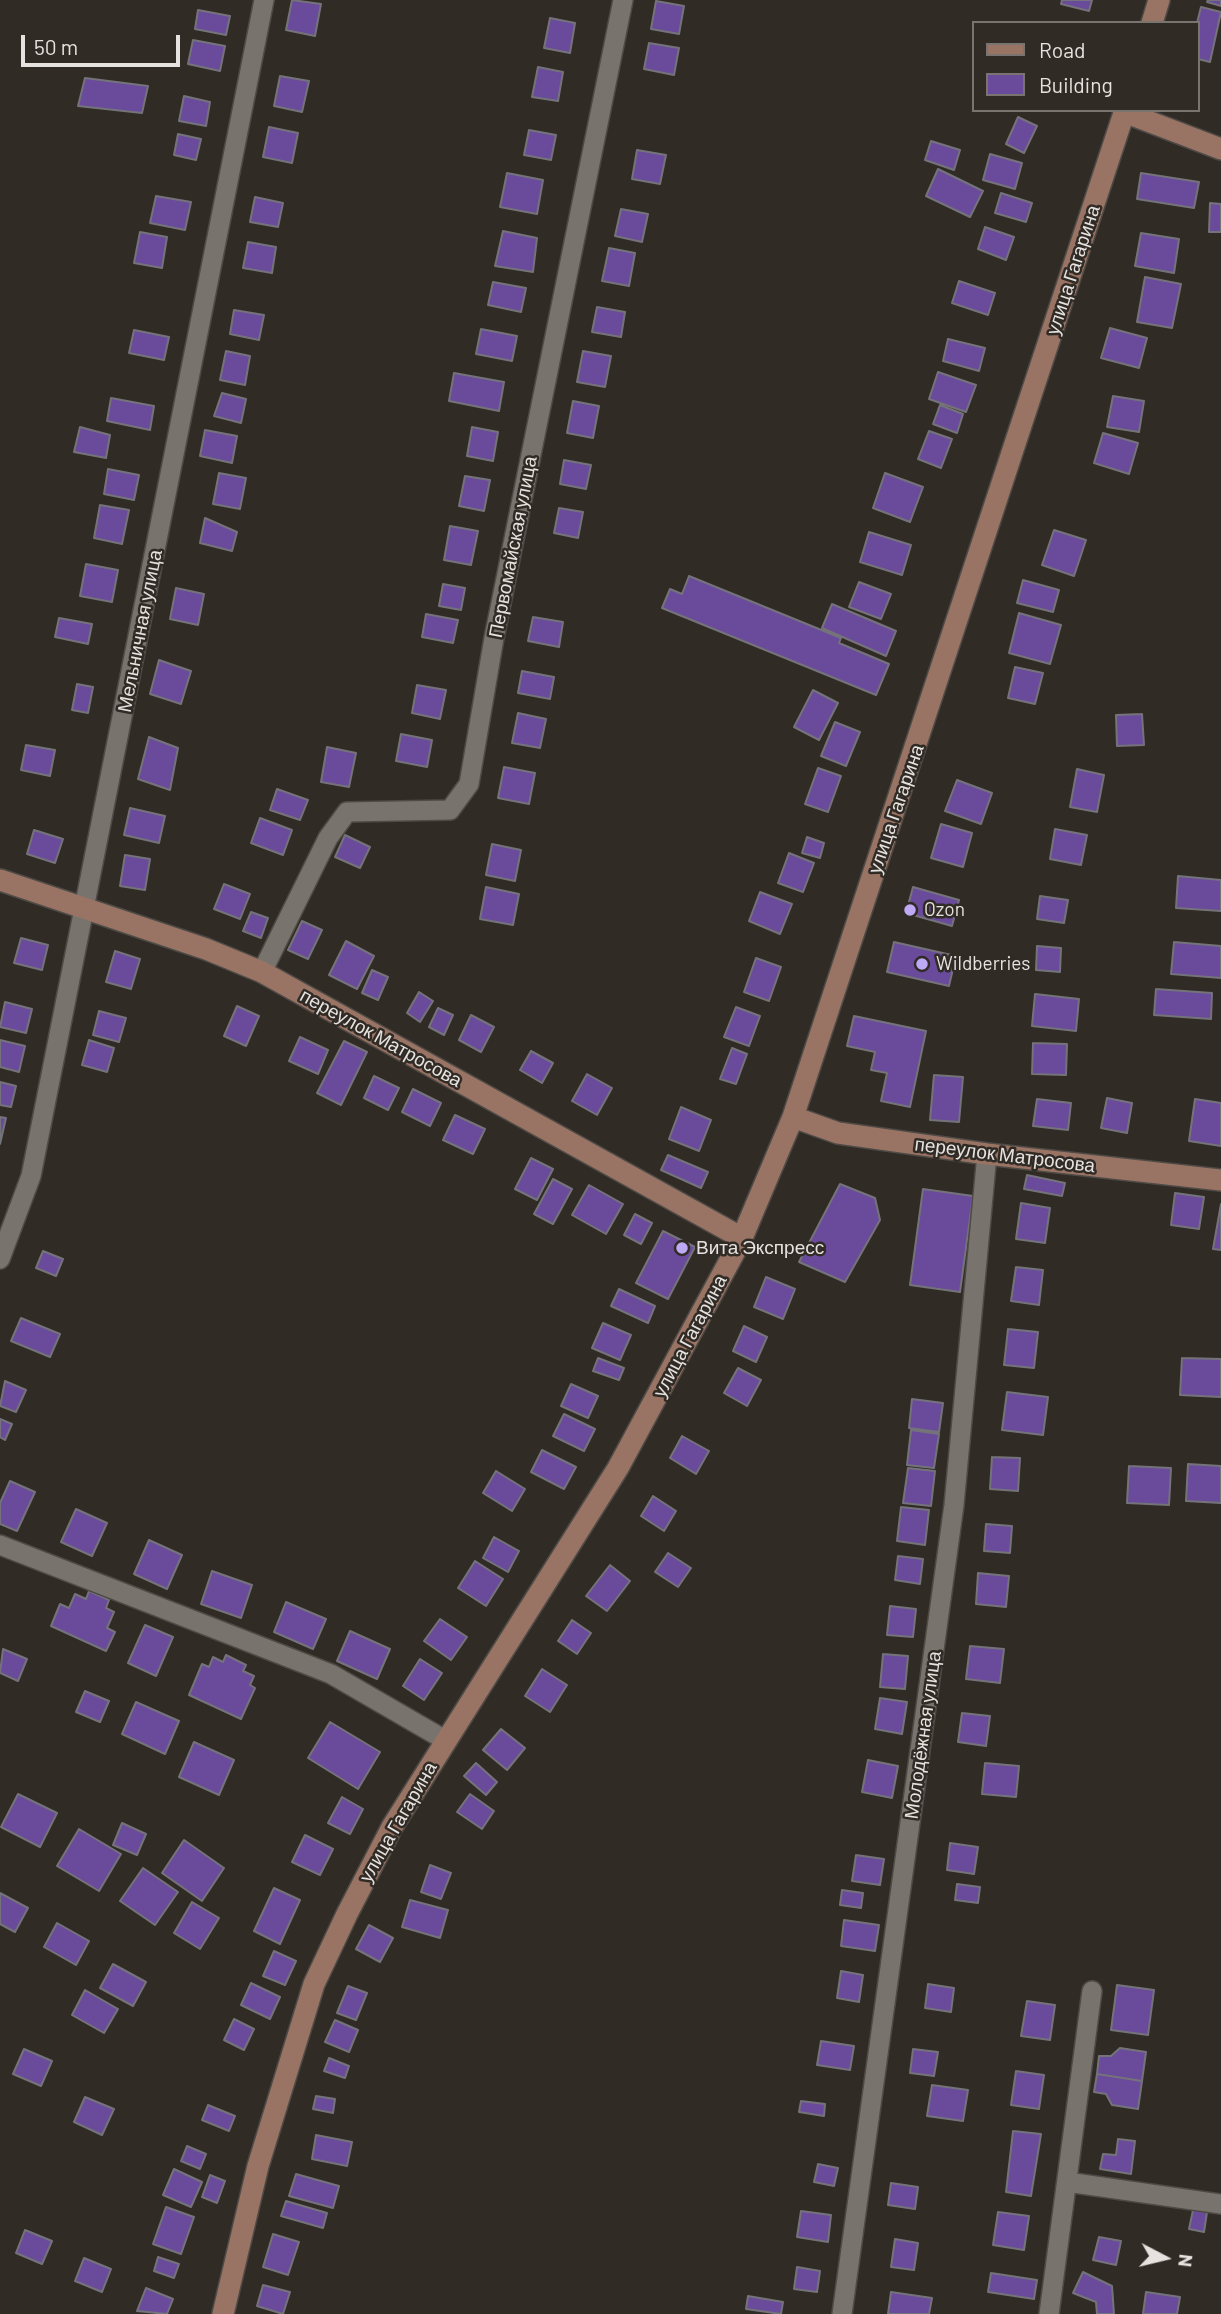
<!DOCTYPE html>
<html>
<head>
<meta charset="utf-8">
<style>
	body { margin:0 }
	#map { position:relative; width:1221px; height:2314px; overflow:hidden; background:#312b26; font-family:Barlow,sans-serif }
	canvas { display:block }
	.legend { position:absolute; left:972px; top:21px; width:228px; height:91px; box-sizing:border-box; background:#312b26; border:2px solid #797470; margin:0; padding:9px 12px; list-style:none; font-size:21px; color:#e6e2df }
	.legend li { display:flex; align-items:center; gap:14px; height:35px }
	.legend b { width:35px; border:2px solid #797470 }
	.north { position:absolute; left:1130px; top:2223px; width:70px; height:70px; -webkit-text-stroke:5px #312b26; paint-order:stroke; rotate:97deg; font-size:19px; font-weight:700; line-height:28px; text-align:center; color:#e6e2df }
	.north::after { content:''; display:block; margin:auto; width:24px; height:32px; background:#e6e2df; clip-path:polygon(50% 0,100% 100%,50% 72%,0 100%) }
	.scale { position:absolute; left:21px; top:35px; width:159px; height:32px; box-sizing:border-box; border:4px solid #e6e2df; border-top:0; padding-left:9px; font-size:21px; line-height:24px; white-space:nowrap; color:#e6e2df; -webkit-text-stroke:5px #312b26; paint-order:stroke }
</style>
</head>
<body>
<div id="map">
<canvas width="1221" height="2314"></canvas>
<ul class="legend">
<li><b style="height:9px;background:#997364"></b>Road</li>
<li><b style="height:19px;background:#694a9b"></b>Building</li>
</ul>
<div class="north">N</div>
<div class="scale">50 m</div>
</div>
<script>
const c = document.querySelector('canvas').getContext('2d');
c.lineJoin = 'round';
function fillPath(path, color) { c.fillStyle = color; c.fill(path, 'evenodd'); }
const poly = rows => new Path2D(rows.map(r => 'M' + r).join(''));
function trace(path, color, width, dash) { c.strokeStyle = color; c.lineWidth = width; c.lineCap = dash ? 'butt' : 'round'; c.setLineDash(dash || []); c.stroke(path); }
function write(font, color, halo, rows, align = 'center') {
  c.font = font + ' Barlow,sans-serif'; c.lineWidth = 5; c.setLineDash([]); c.textBaseline = 'middle'; c.strokeStyle = halo; c.fillStyle = color; for (const [text, x, y, turn = 0] of rows) {
    c.save(); c.translate(x, y); c.rotate((+turn || 0) * Math.PI / 180); c.textAlign = isNaN(turn) ? turn : align; if (halo) c.strokeText(text, 0, 0); c.fillText(text, 0, 0); c.restore();
  }
}
const building = poly([
	[292,0,321,4,315,36,286,30,292,0],
	[1062,0,1092,0,1089,11,1061,4,1062,0],
	[1208,0,1221,0,1221,6,1207,2,1208,0],
	[656,1,684,6,679,34,651,29,656,1],
	[1201,7,1221,12,1210,62,1198,59,1197,23,1201,7],
	[198,10,230,16,226,35,195,29,198,10],
	[550,18,575,23,570,53,544,48,550,18],
	[193,40,225,46,220,71,188,64,193,40],
	[649,43,679,48,674,75,644,69,649,43],
	[538,67,563,72,558,101,532,97,538,67],
	[280,76,309,81,302,112,274,106,280,76],
	[85,78,148,86,142,113,78,106,85,78],
	[184,96,210,102,206,126,179,121,184,96],
	[1018,117,1037,126,1024,153,1006,144,1018,117],
	[269,127,298,133,292,163,263,157,269,127],
	[529,130,556,135,551,160,524,155,529,130],
	[178,134,201,139,196,160,174,155,178,134],
	[931,141,960,150,954,170,925,160,931,141],
	[637,150,666,155,660,184,632,179,637,150],
	[990,154,1022,163,1015,189,983,180,990,154],
	[938,169,983,191,970,217,926,196,938,169],
	[507,173,543,180,537,214,500,207,507,173],
	[1141,173,1199,182,1194,208,1137,199,1141,173],
	[1001,193,1032,203,1026,222,995,213,1001,193],
	[156,196,191,202,185,230,150,223,156,196],
	[255,197,283,203,278,227,250,222,255,197],
	[1210,203,1221,204,1221,232,1209,232,1210,203],
	[621,209,648,214,642,242,615,236,621,209],
	[985,227,1014,237,1006,260,978,249,985,227],
	[503,231,537,238,533,272,495,266,503,231],
	[140,232,167,237,162,268,134,263,140,232],
	[1141,233,1179,239,1174,273,1135,266,1141,233],
	[248,242,276,247,272,273,243,268,248,242],
	[609,248,635,253,629,286,602,281,609,248],
	[1145,277,1181,284,1172,328,1137,322,1145,277],
	[959,281,995,293,988,315,952,303,959,281],
	[493,282,526,288,521,312,488,305,493,282],
	[597,307,625,312,621,337,592,332,597,307],
	[234,310,264,315,259,340,230,334,234,310],
	[1110,328,1147,338,1139,368,1101,358,1110,328],
	[481,329,517,336,512,361,476,354,481,329],
	[134,330,169,337,164,360,129,353,134,330],
	[948,339,985,348,979,371,943,361,948,339],
	[226,351,250,356,245,385,220,380,226,351],
	[583,351,611,356,605,387,577,382,583,351],
	[938,372,976,385,966,412,929,399,938,372],
	[454,373,504,382,499,411,449,401,454,373],
	[222,393,246,399,241,423,214,416,222,393],
	[1113,396,1144,401,1139,432,1107,427,1113,396],
	[111,398,154,406,150,430,107,421,111,398],
	[573,401,599,406,593,438,567,433,573,401],
	[940,405,963,414,957,433,933,424,940,405],
	[80,427,110,435,106,458,74,452,80,427],
	[472,427,498,432,493,461,467,456,472,427],
	[205,430,237,436,232,463,200,456,205,430],
	[929,431,952,439,941,468,918,459,929,431],
	[1103,433,1138,443,1129,474,1094,463,1103,433],
	[564,460,591,465,586,489,560,484,564,460],
	[108,469,139,475,134,500,104,494,108,469],
	[219,473,246,478,240,509,213,504,219,473],
	[885,473,923,487,910,522,873,508,885,473],
	[465,476,490,480,484,511,459,506,465,476],
	[100,505,129,510,122,544,94,538,100,505],
	[559,508,583,512,578,538,554,533,559,508],
	[205,518,237,532,232,551,200,543,205,518],
	[450,526,478,531,471,565,444,560,450,526],
	[1054,530,1086,540,1074,576,1042,565,1054,530],
	[869,532,911,545,902,575,860,562,869,532],
	[86,564,118,570,112,602,80,596,86,564],
	[689,576,841,638,839,643,889,664,876,695,662,608,670,589,682,594,689,576],
	[1023,580,1059,590,1053,612,1017,603,1023,580],
	[859,582,891,594,881,619,849,607,859,582],
	[443,584,465,588,461,610,439,606,443,584],
	[176,588,204,594,198,625,170,619,176,588],
	[832,604,896,631,886,656,822,628,832,604],
	[1019,613,1061,625,1050,664,1009,653,1019,613],
	[426,614,458,620,453,643,422,637,426,614],
	[533,617,563,622,559,647,528,641,533,617],
	[59,618,92,624,88,644,55,637,59,618],
	[159,660,191,671,181,704,150,694,159,660],
	[1015,667,1043,673,1035,704,1008,698,1015,667],
	[522,671,554,677,550,699,518,693,522,671],
	[77,684,93,687,88,713,72,710,77,684],
	[417,685,446,690,440,719,412,713,417,685],
	[813,690,838,703,819,740,794,727,813,690],
	[518,713,546,719,540,748,512,743,518,713],
	[1142,714,1144,745,1117,746,1116,715,1142,714],
	[835,722,860,732,846,766,821,756,835,722],
	[401,734,432,740,427,767,396,761,401,734],
	[149,737,178,748,170,790,138,779,149,737],
	[26,745,55,750,50,776,21,770,26,745],
	[327,747,356,753,349,787,321,782,327,747],
	[504,767,535,773,529,804,498,798,504,767],
	[818,768,841,776,828,812,805,804,818,768],
	[1077,769,1104,775,1097,812,1070,807,1077,769],
	[957,780,992,793,981,824,945,811,957,780],
	[277,789,308,800,300,820,270,810,277,789],
	[130,808,165,816,159,843,124,835,130,808],
	[260,818,292,830,283,855,251,843,260,818],
	[941,824,972,833,963,867,931,858,941,824],
	[1055,829,1087,835,1081,865,1050,859,1055,829],
	[34,830,63,839,55,863,27,854,34,830],
	[345,835,370,847,360,868,335,857,345,835],
	[807,837,824,843,820,858,802,853,807,837],
	[492,844,521,850,515,881,486,875,492,844],
	[789,853,814,863,803,892,778,883,789,853],
	[125,855,150,859,145,890,120,886,125,855],
	[1178,876,1221,880,1221,911,1176,908,1178,876],
	[224,884,250,894,240,919,214,909,224,884],
	[486,887,519,894,513,925,480,919,486,887],
	[913,887,959,900,952,926,906,913,913,887],
	[760,892,792,904,780,934,749,921,760,892],
	[1040,896,1068,900,1064,923,1037,919,1040,896],
	[251,912,268,918,261,938,243,931,251,912],
	[302,921,322,930,308,959,288,950,302,921],
	[21,938,48,945,42,970,14,963,21,938],
	[346,941,374,956,357,989,329,975,346,941],
	[894,942,956,956,949,986,887,972,894,942],
	[1174,942,1221,946,1221,978,1171,974,1174,942],
	[1037,946,1061,948,1060,972,1036,970,1037,946],
	[115,951,140,959,131,989,106,982,115,951],
	[756,958,781,967,769,1001,744,992,756,958],
	[372,970,388,977,378,1000,362,993,372,970],
	[1156,989,1212,993,1211,1019,1154,1015,1156,989],
	[419,992,433,1001,420,1022,407,1013,419,992],
	[1035,994,1079,999,1076,1031,1032,1026,1035,994],
	[5,1002,32,1009,26,1033,0,1027,5,1002],
	[237,1006,259,1016,246,1046,224,1036,237,1006],
	[736,1007,760,1016,749,1046,724,1037,736,1007],
	[438,1008,453,1015,444,1035,429,1027,438,1008],
	[99,1011,126,1018,119,1042,93,1035,99,1011],
	[471,1015,494,1027,481,1052,459,1040,471,1015],
	[854,1016,926,1031,910,1107,881,1101,887,1073,871,1070,875,1052,847,1046,854,1016],
	[300,1037,328,1050,318,1074,289,1061,300,1037],
	[0,1040,25,1046,19,1072,0,1067,0,1040],
	[89,1040,114,1048,107,1072,82,1065,89,1040],
	[344,1041,367,1052,341,1105,317,1093,344,1041],
	[1033,1043,1067,1044,1066,1075,1032,1074,1033,1043],
	[732,1048,747,1054,736,1084,720,1079,732,1048],
	[531,1051,553,1063,542,1083,520,1070,531,1051],
	[587,1074,612,1088,597,1115,572,1101,587,1074],
	[934,1075,963,1077,959,1122,930,1120,934,1075],
	[374,1076,399,1088,388,1110,364,1098,374,1076],
	[0,1082,16,1086,11,1107,0,1105,0,1082],
	[413,1089,441,1103,430,1126,402,1112,413,1089],
	[1107,1098,1132,1103,1127,1133,1101,1128,1107,1098],
	[1037,1099,1071,1103,1068,1130,1033,1126,1037,1099],
	[1195,1099,1221,1103,1221,1146,1189,1141,1195,1099],
	[681,1107,711,1120,699,1151,669,1139,681,1107],
	[455,1115,485,1129,473,1154,443,1140,455,1115],
	[0,1117,6,1118,0,1144,0,1117],
	[668,1155,708,1172,701,1188,661,1170,668,1155],
	[531,1158,553,1169,537,1200,515,1189,531,1158],
	[1027,1175,1065,1183,1062,1196,1024,1189,1027,1175],
	[553,1179,572,1189,553,1224,534,1214,553,1179],
	[840,1184,875,1198,880,1220,845,1282,799,1262,840,1184],
	[589,1185,623,1204,606,1234,572,1215,589,1185],
	[923,1189,973,1196,960,1292,910,1285,923,1189],
	[1175,1193,1204,1197,1199,1229,1171,1225,1175,1193],
	[1021,1203,1050,1208,1045,1243,1016,1239,1021,1203],
	[1221,1204,1221,1250,1213,1249,1221,1204],
	[635,1214,652,1223,641,1244,624,1235,635,1214],
	[663,1231,695,1247,668,1299,636,1283,663,1231],
	[43,1251,63,1259,56,1276,36,1268,43,1251],
	[1016,1267,1043,1270,1039,1305,1011,1301,1016,1267],
	[766,1277,795,1289,783,1319,754,1307,766,1277],
	[619,1289,655,1306,648,1323,611,1306,619,1289],
	[21,1318,60,1334,50,1357,11,1341,21,1318],
	[603,1323,631,1335,620,1360,592,1348,603,1323],
	[744,1326,767,1337,756,1362,733,1351,744,1326],
	[1008,1329,1038,1332,1034,1368,1004,1365,1008,1329],
	[598,1358,624,1368,619,1380,593,1371,598,1358],
	[1182,1358,1221,1359,1221,1397,1180,1395,1182,1358],
	[738,1368,761,1380,747,1406,724,1393,738,1368],
	[5,1381,26,1390,16,1412,0,1406,5,1381],
	[571,1384,598,1396,588,1418,561,1406,571,1384],
	[1007,1392,1048,1397,1043,1435,1002,1430,1007,1392],
	[912,1399,943,1403,939,1432,909,1428,912,1399],
	[564,1414,595,1429,584,1451,553,1436,564,1414],
	[0,1419,12,1424,5,1440,0,1437,0,1419],
	[911,1430,939,1434,934,1468,907,1465,911,1430],
	[682,1436,709,1451,696,1474,670,1458,682,1436],
	[542,1450,576,1467,564,1489,531,1472,542,1450],
	[992,1457,1020,1458,1018,1491,990,1489,992,1457],
	[1188,1464,1221,1466,1221,1503,1186,1501,1188,1464],
	[1129,1466,1171,1468,1169,1505,1127,1503,1129,1466],
	[908,1468,935,1471,931,1506,903,1503,908,1468],
	[496,1471,525,1489,512,1511,483,1493,496,1471],
	[10,1481,35,1492,17,1531,0,1524,0,1503,10,1481],
	[653,1496,676,1511,664,1531,641,1516,653,1496],
	[901,1507,929,1510,925,1545,897,1541,901,1507],
	[76,1509,107,1523,92,1556,61,1542,76,1509],
	[986,1524,1012,1526,1010,1553,984,1551,986,1524],
	[494,1537,519,1551,508,1572,483,1558,494,1537],
	[149,1540,182,1555,167,1589,134,1574,149,1540],
	[668,1553,691,1568,678,1587,655,1572,668,1553],
	[898,1556,923,1559,920,1584,895,1580,898,1556],
	[475,1561,503,1579,486,1606,458,1588,475,1561],
	[610,1565,630,1581,607,1611,586,1596,610,1565],
	[212,1571,252,1585,241,1618,201,1604,212,1571],
	[978,1573,1009,1576,1006,1607,976,1604,978,1573],
	[89,1591,109,1600,106,1608,114,1612,107,1628,115,1632,106,1651,51,1626,60,1604,69,1608,75,1594,86,1599,89,1591],
	[286,1602,326,1619,313,1649,274,1632,286,1602],
	[890,1606,916,1609,913,1637,887,1635,890,1606],
	[440,1619,467,1637,451,1660,424,1641,440,1619],
	[572,1620,591,1633,577,1654,558,1641,572,1620],
	[145,1625,173,1637,156,1676,128,1663,145,1625],
	[350,1631,390,1649,377,1679,337,1661,350,1631],
	[970,1646,1004,1649,1000,1683,966,1679,970,1646],
	[3,1649,27,1659,18,1681,0,1673,3,1649],
	[883,1654,908,1656,905,1689,880,1687,883,1654],
	[226,1655,246,1665,243,1671,254,1676,250,1685,255,1688,241,1719,189,1695,202,1664,209,1667,213,1657,223,1662,226,1655],
	[420,1659,442,1673,424,1700,403,1686,420,1659],
	[542,1669,567,1685,550,1712,525,1696,542,1669],
	[85,1691,109,1701,100,1722,76,1712,85,1691],
	[880,1698,907,1702,902,1734,875,1729,880,1698],
	[136,1702,179,1721,165,1754,122,1734,136,1702],
	[962,1713,990,1716,986,1746,958,1742,962,1713],
	[330,1722,380,1752,358,1789,308,1758,330,1722],
	[501,1729,525,1748,507,1770,483,1750,501,1729],
	[194,1742,234,1760,219,1795,179,1777,194,1742],
	[868,1760,898,1766,892,1798,862,1792,868,1760],
	[476,1763,497,1782,486,1795,464,1776,476,1763],
	[985,1763,1019,1766,1016,1797,982,1794,985,1763],
	[18,1794,57,1813,40,1847,1,1827,18,1794],
	[470,1794,494,1811,482,1829,457,1812,470,1794],
	[342,1797,363,1809,350,1834,328,1823,342,1797],
	[122,1823,146,1834,137,1855,113,1845,122,1823],
	[79,1829,121,1854,99,1891,57,1866,79,1829],
	[305,1835,333,1849,320,1875,292,1862,305,1835],
	[184,1840,224,1868,202,1901,162,1873,184,1840],
	[950,1843,978,1847,974,1874,947,1870,950,1843],
	[856,1855,884,1859,880,1885,852,1881,856,1855],
	[430,1865,451,1873,441,1899,421,1892,430,1865],
	[143,1868,178,1892,155,1925,120,1901,143,1868],
	[957,1884,980,1887,978,1903,955,1900,957,1884],
	[274,1888,300,1900,280,1944,254,1931,274,1888],
	[842,1890,863,1893,861,1908,840,1905,842,1890],
	[0,1893,28,1908,15,1932,0,1924,0,1893],
	[410,1900,448,1910,440,1938,402,1927,410,1900],
	[192,1902,219,1918,200,1949,174,1933,192,1902],
	[844,1920,879,1925,875,1951,841,1946,844,1920],
	[57,1923,89,1941,76,1965,44,1947,57,1923],
	[369,1925,393,1938,380,1962,356,1949,369,1925],
	[274,1951,296,1961,285,1985,263,1976,274,1951],
	[113,1964,146,1982,133,2006,100,1988,113,1964],
	[841,1971,863,1975,859,2002,837,1998,841,1971],
	[251,1983,280,1997,270,2019,241,2005,251,1983],
	[928,1984,954,1988,951,2012,925,2008,928,1984],
	[1117,1985,1154,1990,1148,2035,1111,2030,1117,1985],
	[348,1986,367,1993,356,2020,337,2013,348,1986],
	[85,1990,118,2009,104,2033,72,2015,85,1990],
	[1027,2001,1055,2005,1050,2040,1021,2036,1027,2001],
	[234,2019,254,2029,244,2050,224,2040,234,2019],
	[335,2020,358,2030,349,2052,325,2042,335,2020],
	[821,2041,854,2046,850,2070,817,2065,821,2041],
	[1120,2048,1146,2052,1142,2081,1097,2074,1099,2056,1111,2056,1120,2048],
	[24,2049,52,2061,41,2086,13,2074,24,2049],
	[913,2049,938,2052,934,2076,910,2073,913,2049],
	[329,2058,349,2066,345,2078,324,2071,329,2058],
	[1016,2071,1044,2075,1039,2109,1011,2105,1016,2071],
	[1097,2074,1142,2081,1138,2109,1112,2105,1106,2094,1094,2092,1097,2074],
	[932,2085,968,2090,963,2121,927,2116,932,2085],
	[316,2096,335,2099,333,2113,313,2109,316,2096],
	[85,2097,114,2109,102,2135,74,2122,85,2097],
	[801,2101,825,2104,824,2116,799,2112,801,2101],
	[208,2105,235,2116,229,2131,202,2120,208,2105],
	[1013,2131,1041,2134,1031,2196,1006,2192,1013,2131],
	[316,2135,352,2142,347,2166,312,2159,316,2135],
	[1118,2139,1135,2141,1131,2174,1100,2169,1103,2154,1116,2155,1118,2139],
	[187,2146,206,2154,200,2169,181,2161,187,2146],
	[818,2164,838,2168,834,2186,814,2182,818,2164],
	[174,2169,202,2182,191,2207,163,2195,174,2169],
	[296,2174,339,2186,333,2208,289,2196,296,2174],
	[210,2175,225,2181,217,2203,202,2197,210,2175],
	[891,2183,918,2187,915,2209,888,2205,891,2183],
	[286,2201,327,2213,323,2228,281,2216,286,2201],
	[166,2207,194,2217,181,2254,153,2244,166,2207],
	[1193,2210,1207,2212,1204,2232,1189,2229,1193,2210],
	[801,2211,831,2215,828,2242,797,2237,801,2211],
	[998,2212,1029,2216,1024,2250,993,2245,998,2212],
	[25,2230,52,2241,42,2264,16,2253,25,2230],
	[273,2234,299,2242,288,2275,263,2267,273,2234],
	[1099,2237,1121,2241,1116,2265,1093,2260,1099,2237],
	[895,2239,918,2243,914,2270,891,2267,895,2239],
	[158,2257,179,2264,174,2278,154,2271,158,2257],
	[84,2258,111,2269,102,2292,75,2281,84,2258],
	[797,2267,820,2271,817,2292,794,2289,797,2267],
	[1083,2272,1112,2286,1114,2314,1097,2314,1096,2302,1073,2293,1083,2272],
	[991,2273,1037,2280,1034,2299,988,2292,991,2273],
	[263,2285,290,2292,283,2314,257,2306,263,2285],
	[146,2288,173,2299,167,2314,137,2311,146,2288],
	[891,2292,932,2298,929,2314,888,2314,891,2292],
	[1146,2292,1180,2297,1177,2314,1143,2314,1146,2292],
	[748,2296,783,2302,781,2314,746,2309,748,2296]
]);
const street = poly([
	[262,972,328,838,347,812,450,810,469,784,494,638,623,0],
	[0,1259,31,1176,264,0],
	[0,1545,331,1674,445,1740],
	[1067,2182,1221,2204],
	[842,2314,954,1505,987,1154],
	[1049,2314,1092,1991]
]);
const secondary = poly([
	[1152,23,1159,0],
	[1124,112,1221,149],
	[0,880,206,949,262,972,742,1238],
	[793,1117,838,1133,987,1154,1221,1180],
	[223,2314,258,2166,314,1984,347,1914,392,1827,618,1468,742,1238,793,1117,1125,110]
]);
const markers = [
	[910,910,7,"#bea9f5"],
	[922,964,7,"#bea9f5"],
	[682,1248,7,"#bea9f5"]
];
const streetNames = [
	["улица Гагарина",1073,270,-72],
	["Первомайская улица",513,547,-79],
	["Мельничная улица",140,631,-79],
	["улица Гагарина",896,809,-71],
	["переулок Матросова",381,1038,29],
	["переулок Матросова",1005,1155,7],
	["улица Гагарина",690,1336,-62],
	["Молодёжная улица",923,1735,-82],
	["улица Гагарина",398,1822,-60]
];
const poiNames = [
	["Ozon",924,910],
	["Wildberries",936,964],
	["Вита Экспресс",696,1248]
];
fillPath(building, '#694a9b');
trace(building, '#75737a', 2);
trace(street, '#4e4a45', 22);
trace(secondary, '#4e4a45', 24);
trace(street, '#79736d', 19);
trace(secondary, '#997364', 21);
for (const [x, y, r, color] of markers) { const dot = new Path2D(); dot.arc(x, y, r, 0, 2 * Math.PI); c.fillStyle = color; c.fill(dot); trace(dot, '#312b26', 2.5); }
write('19px', '#e6e2df', '#312b26', streetNames);
write('19px', '#e6e2df', '#312b26', poiNames, 'left');
</script>
</body>
</html>
